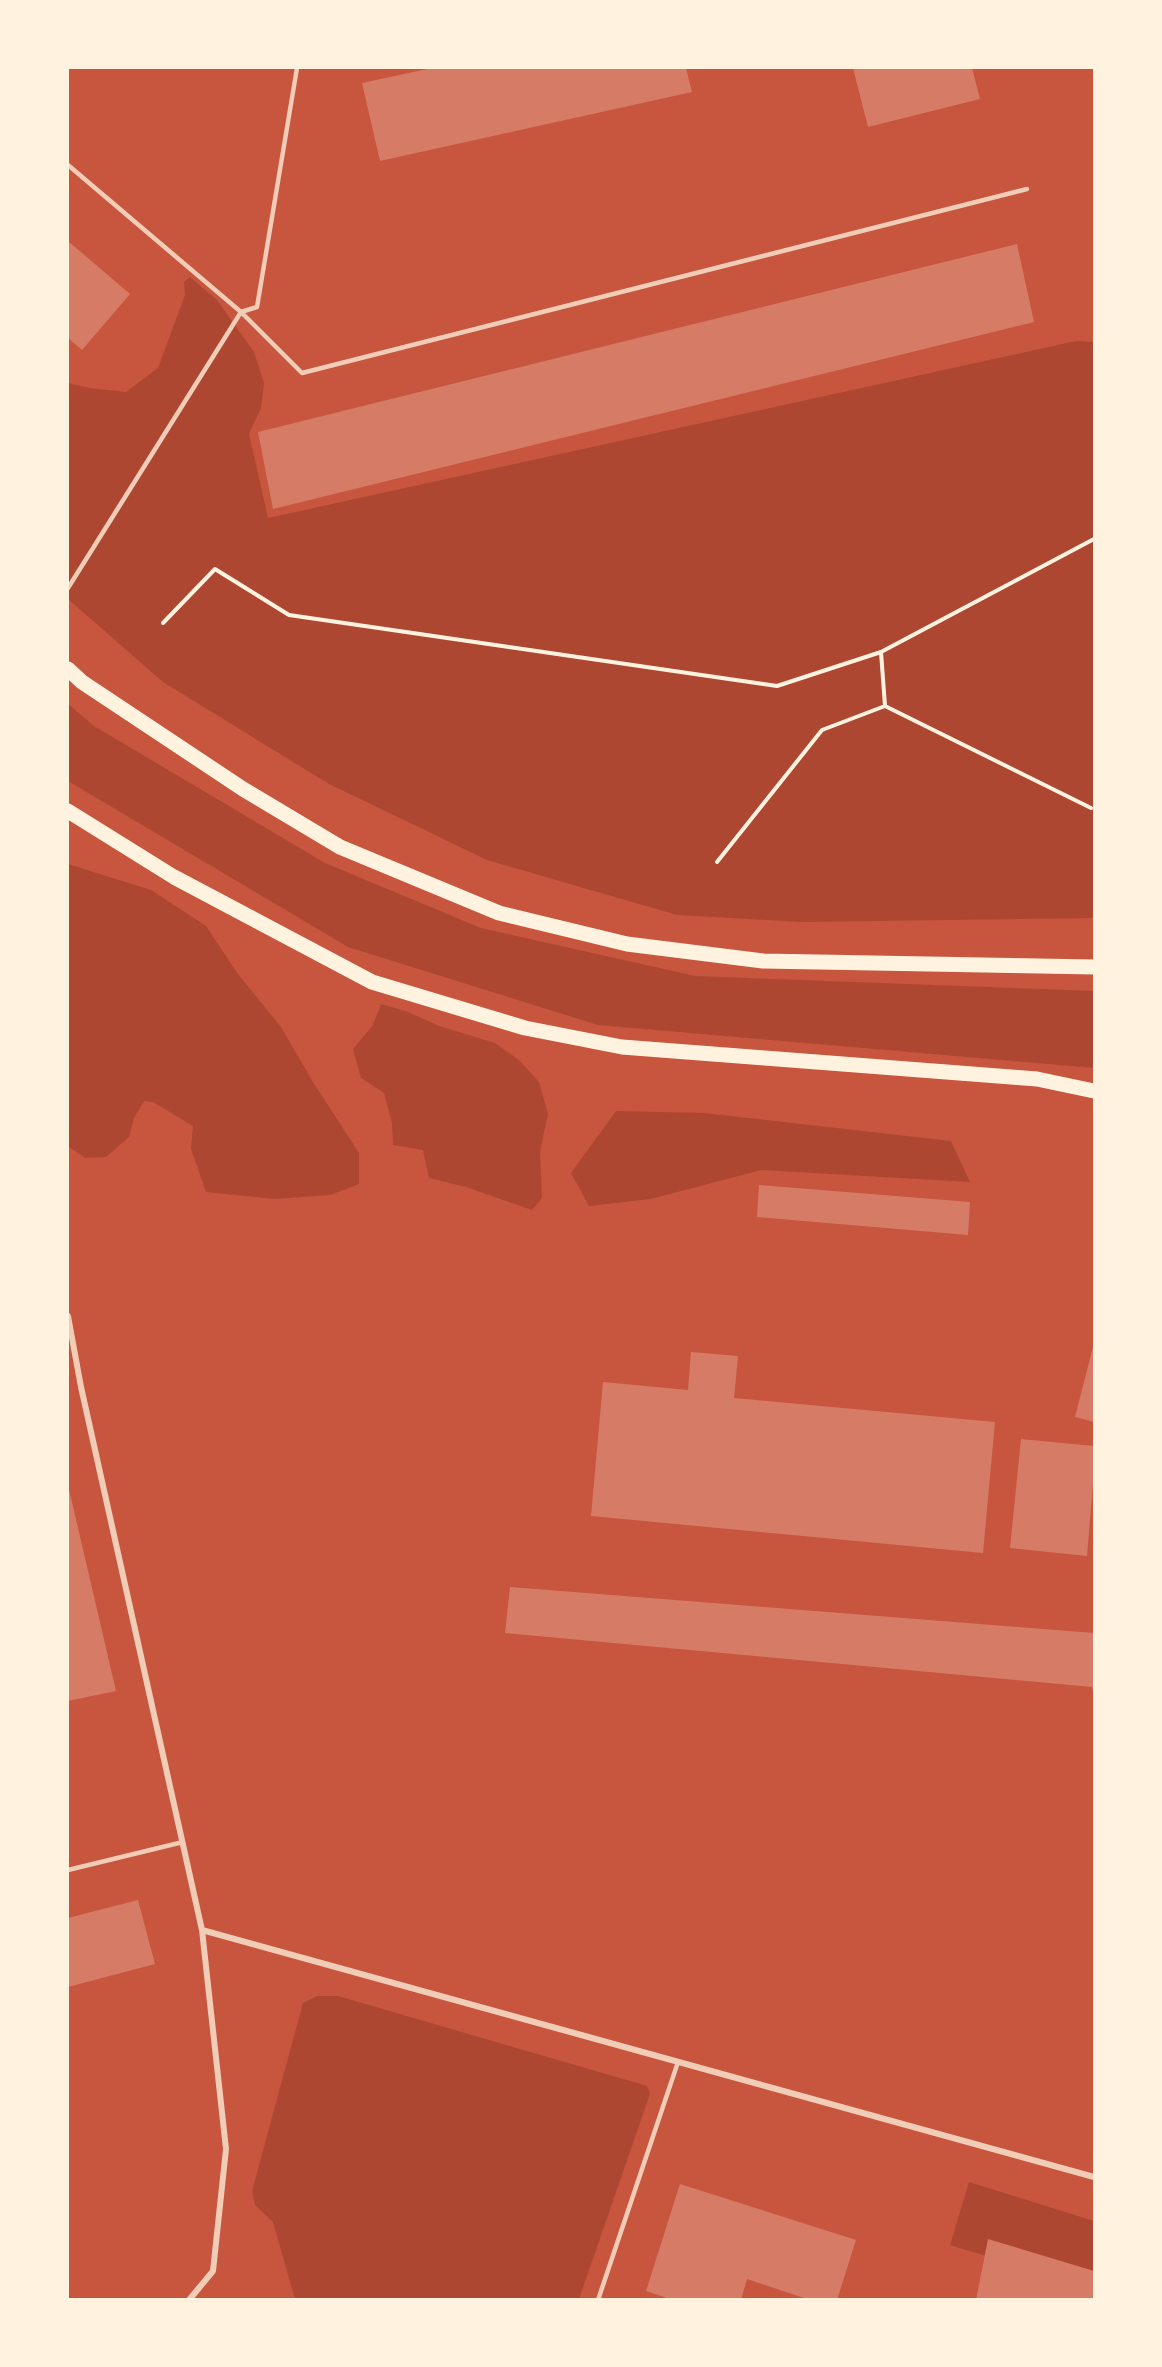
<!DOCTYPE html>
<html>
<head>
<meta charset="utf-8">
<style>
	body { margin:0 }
	#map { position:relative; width:1162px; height:2367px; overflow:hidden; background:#c8553d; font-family:"Nunito Sans",sans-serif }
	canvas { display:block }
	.frame { position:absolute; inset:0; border:69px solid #fff3e0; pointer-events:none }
</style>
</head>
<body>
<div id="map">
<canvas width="1162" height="2367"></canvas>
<div class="frame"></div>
</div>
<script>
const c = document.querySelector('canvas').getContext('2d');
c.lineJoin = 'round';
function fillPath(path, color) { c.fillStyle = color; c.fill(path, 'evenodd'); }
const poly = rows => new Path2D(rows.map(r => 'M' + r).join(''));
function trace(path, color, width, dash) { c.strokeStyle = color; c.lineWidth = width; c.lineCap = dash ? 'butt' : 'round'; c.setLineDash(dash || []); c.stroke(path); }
const green = poly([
	[190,277,217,300,254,352,264,383,261,408,249,434,268,518,1076,341,1094,342,1094,918,802,922,677,915,487,860,329,784,163,682,68,599,68,383,89,388,126,392,158,368,185,295,184,282],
	[68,704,94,726,325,863,481,928,695,976,1094,991,1094,1068,598,1025,348,947,68,781],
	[68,864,151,890,206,926,238,974,281,1027,313,1082,359,1153,359,1184,330,1195,275,1199,206,1192,191,1149,193,1126,153,1102,144,1101,134,1118,129,1137,106,1157,85,1158,68,1146],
	[381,1004,408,1012,439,1026,495,1043,519,1060,539,1082,548,1114,540,1151,542,1198,532,1210,466,1187,429,1178,423,1150,393,1145,392,1123,384,1093,361,1078,353,1049,373,1025],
	[616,1111,704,1113,951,1141,970,1182,761,1170,651,1199,589,1206,571,1173],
	[317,1996,338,1996,647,2086,650,2094,579,2299,295,2299,273,2222,255,2205,252,2191,303,2003],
	[969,2182,1094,2221,1094,2289,950,2245]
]);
const building = poly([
	[432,68,686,68,692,92,380,161,362,83],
	[853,68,972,68,980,99,868,127],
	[68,241,130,294,82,350,68,338],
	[1017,244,1034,322,273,509,258,432],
	[759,1185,970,1202,968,1235,757,1217],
	[1094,1343,1094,1422,1075,1417],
	[691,1352,738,1356,734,1398,995,1422,983,1553,591,1516,603,1382,688,1390],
	[1021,1439,1094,1446,1094,1472,1087,1556,1010,1548],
	[68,1485,116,1691,68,1701],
	[510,1587,1094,1633,1094,1695,1092,1687,505,1633],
	[138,1900,155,1964,68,1987,68,1918],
	[680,2184,856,2240,837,2300,810,2300,747,2279,741,2300,673,2300,646,2291],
	[988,2239,1094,2271,1094,2300,976,2300]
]);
const path = poly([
	[163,623,215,569,289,615,777,686,881,652,1094,539],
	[881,652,885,706,1091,808],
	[717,862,822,730,885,706]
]);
const service = poly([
	[68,165,241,312,257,307,297,68],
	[68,588,241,312,302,373,1027,189],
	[68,1870,183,1842],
	[598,2300,678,2062]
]);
const minor = poly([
	[68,1316,81,1387,202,1930,226,2149,213,2271,189,2300],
	[202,1930,1094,2177]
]);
const primary = poly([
	[68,669,82,682,243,789,340,847,499,913,627,944,763,961,1094,967],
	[68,811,174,877,372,982,525,1028,622,1047,1037,1079,1094,1091]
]);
fillPath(green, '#ae4732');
fillPath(building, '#d67c66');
trace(path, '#fff3e0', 4);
trace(service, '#f1ccb7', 4.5);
trace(minor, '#f1ccb7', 6);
trace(primary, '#fff3e0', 15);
</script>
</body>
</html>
